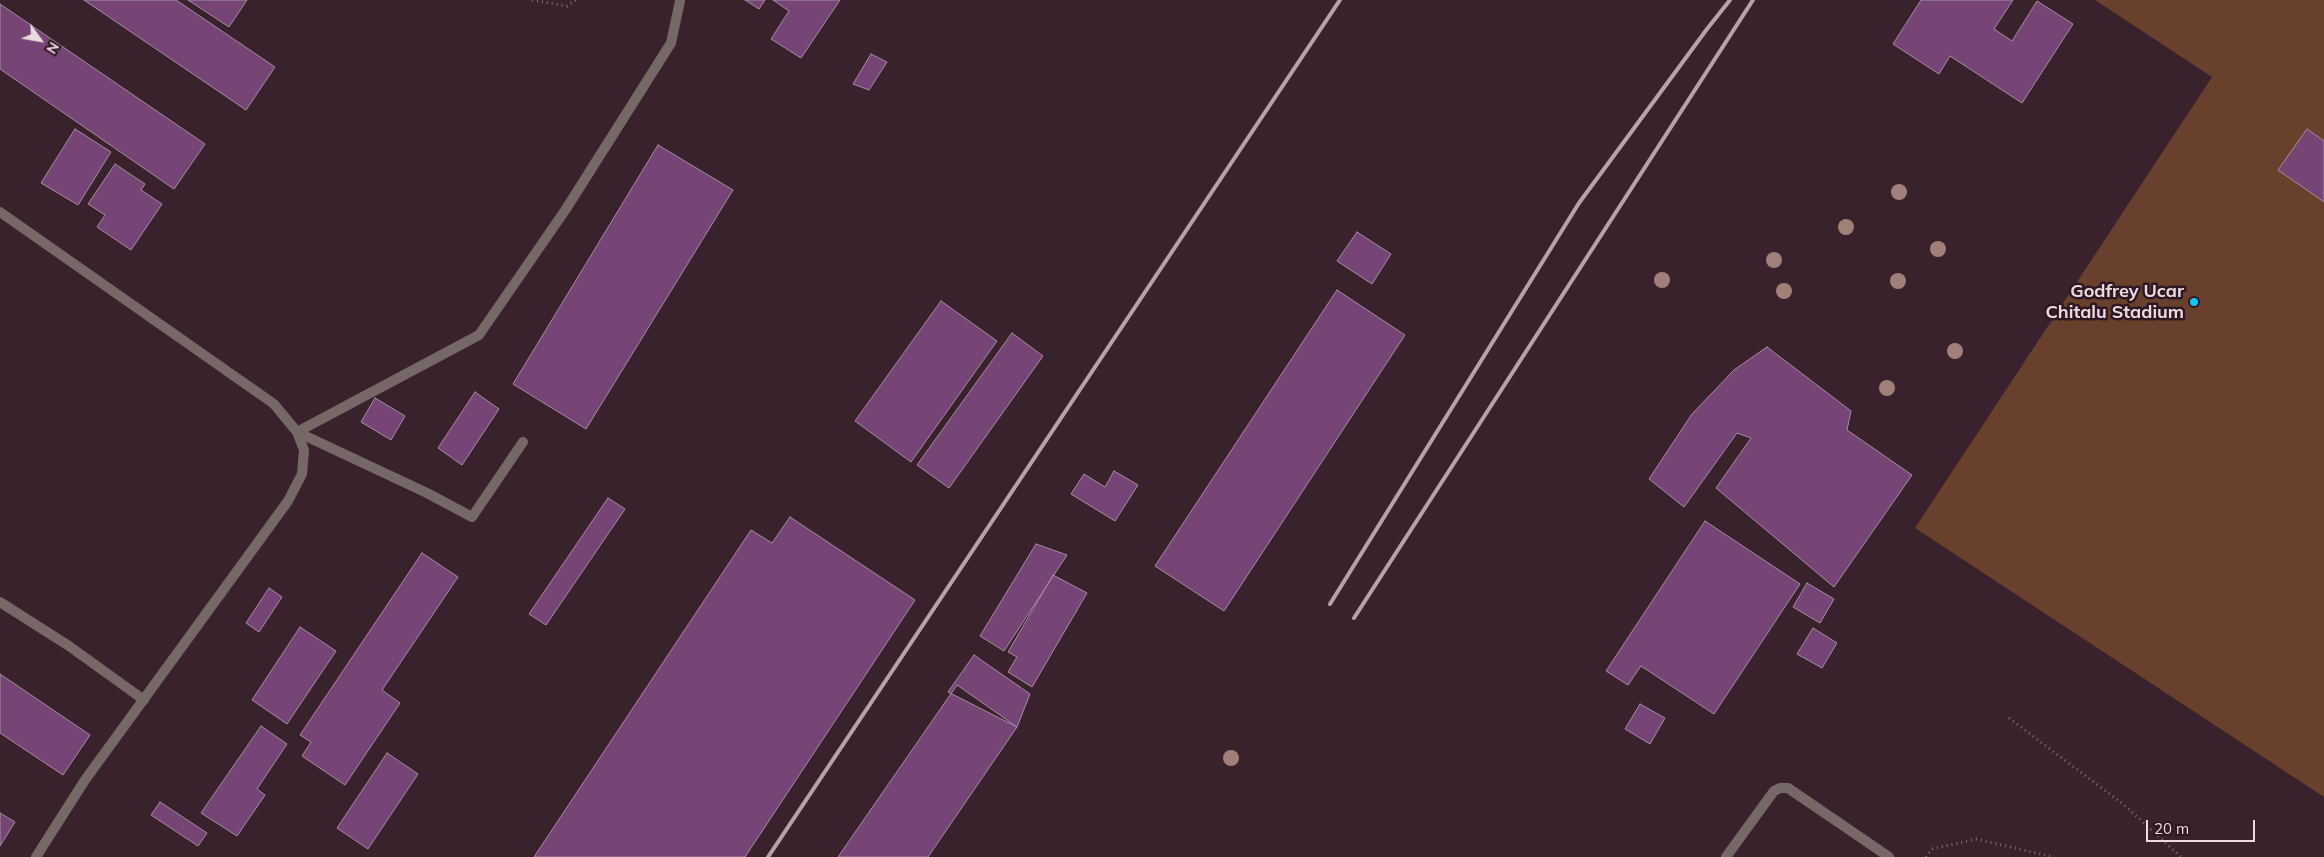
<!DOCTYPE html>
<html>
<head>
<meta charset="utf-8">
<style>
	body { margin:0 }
	#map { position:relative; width:2324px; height:857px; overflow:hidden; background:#39222b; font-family:Mulish,sans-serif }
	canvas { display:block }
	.north { position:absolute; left:15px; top:15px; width:50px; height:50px; -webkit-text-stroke:4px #2e1821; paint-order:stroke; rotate:122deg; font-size:14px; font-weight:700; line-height:20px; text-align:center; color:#ebdbe0 }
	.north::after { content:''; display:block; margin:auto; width:18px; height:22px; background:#ebdbe0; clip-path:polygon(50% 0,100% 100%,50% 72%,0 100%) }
	.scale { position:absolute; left:2146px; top:820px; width:109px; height:22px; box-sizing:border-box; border:2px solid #ebdbe0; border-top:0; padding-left:6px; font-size:15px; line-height:18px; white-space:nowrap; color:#ebdbe0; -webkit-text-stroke:4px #2e1821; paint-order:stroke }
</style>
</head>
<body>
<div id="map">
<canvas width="2324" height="857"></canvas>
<div class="north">N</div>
<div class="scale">20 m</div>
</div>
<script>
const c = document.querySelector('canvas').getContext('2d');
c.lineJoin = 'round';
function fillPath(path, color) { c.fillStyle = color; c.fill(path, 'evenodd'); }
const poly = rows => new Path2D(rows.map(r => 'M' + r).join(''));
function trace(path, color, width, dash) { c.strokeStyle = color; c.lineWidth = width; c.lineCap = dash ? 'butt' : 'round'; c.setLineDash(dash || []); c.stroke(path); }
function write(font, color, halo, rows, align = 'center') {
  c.font = font + ' Mulish,sans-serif'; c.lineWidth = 5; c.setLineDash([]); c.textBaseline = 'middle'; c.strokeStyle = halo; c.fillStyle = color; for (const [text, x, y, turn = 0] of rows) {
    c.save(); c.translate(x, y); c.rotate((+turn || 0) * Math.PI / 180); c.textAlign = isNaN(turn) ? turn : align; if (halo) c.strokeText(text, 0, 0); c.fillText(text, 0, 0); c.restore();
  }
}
const green = poly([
	[2095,0,2324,0,2324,797,1915,528,2212,77]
]);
const building = poly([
	[84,0,176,0,275,67,246,110,84,0],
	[188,0,247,0,229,27,188,0],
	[745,0,765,0,759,9,745,0],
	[773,0,840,0,801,58,771,39,789,11,773,0],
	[1921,0,2013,0,1994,29,2012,41,2037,1,2073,24,2022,103,1950,56,1939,74,1893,44,1921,0],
	[0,4,205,144,174,189,0,69,0,4],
	[871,54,887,62,869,90,853,84,871,54],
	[75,129,111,152,78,205,41,183,75,129],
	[2307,129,2324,141,2324,202,2278,170,2307,129],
	[658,145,733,190,586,429,513,384,658,145],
	[115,164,145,184,141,190,162,204,131,250,97,227,105,215,88,204,115,164],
	[1357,232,1391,254,1372,284,1337,261,1357,232],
	[1337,290,1405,335,1224,611,1155,566,1337,290],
	[941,301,997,341,911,462,855,421,941,301],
	[1012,333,1043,356,949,488,917,465,1012,333],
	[1767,347,1851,411,1847,430,1912,475,1834,587,1716,488,1751,438,1737,433,1684,507,1649,479,1692,414,1734,370,1767,347],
	[475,392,499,409,462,465,438,448,475,392],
	[375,398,405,416,391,440,361,422,375,398],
	[1114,471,1138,485,1115,521,1071,494,1084,474,1105,487,1114,471],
	[608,498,625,509,546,625,529,614,608,498],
	[790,517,915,600,745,857,534,857,751,530,772,543,790,517],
	[1705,521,1800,584,1714,714,1641,666,1628,685,1606,671,1705,521],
	[1036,544,1067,555,1004,651,980,636,1036,544],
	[422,553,458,577,382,690,400,703,345,785,302,756,311,742,300,735,422,553],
	[1053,575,1087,593,1032,687,1008,672,1017,657,1008,652,1053,575],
	[1807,583,1834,599,1820,623,1793,607,1807,583],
	[269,588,282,597,259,632,246,623,269,588],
	[300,627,336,651,287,724,252,700,300,627],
	[1813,628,1837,643,1822,668,1797,654,1813,628],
	[974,655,1030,694,1017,727,948,692,974,655],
	[0,674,90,735,63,775,0,733,0,674],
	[957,685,1017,727,928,857,838,857,957,685],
	[1640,704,1665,718,1650,744,1625,729,1640,704],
	[261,726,287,744,257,789,265,795,237,836,201,813,261,726],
	[387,753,418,774,368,849,337,828,387,753],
	[160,802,207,833,198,846,151,815,160,802],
	[0,813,15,822,0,846,0,813]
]);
const path = poly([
	[532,0,567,6,576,0],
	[2009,718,2123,804,2181,857],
	[1926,857,1932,849,1976,839,2054,857]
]);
const service = poly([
	[297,432,479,335,566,209,671,43,680,1],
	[297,432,427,493,472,517,523,442]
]);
const minor = poly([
	[0,212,274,404,297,432,304,450,302,474,288,501,85,780,36,857],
	[0,602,69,646,144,700],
	[1726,857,1774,791,1780,788,1788,788,1889,857]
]);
const rail = poly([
	[1330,604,1579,203,1707,29,1730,0],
	[1354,618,1753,0],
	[768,857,1340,0]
]);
const trees = [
	[1899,192],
	[1846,227],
	[1938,249],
	[1774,260],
	[1662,280],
	[1898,281],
	[1784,291],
	[1955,351],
	[1887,388],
	[1231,758]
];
const markers = [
	[2194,302,5,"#0acafa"]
];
const poiNames = [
	["Godfrey Ucar",2184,292],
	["Chitalu Stadium",2184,313]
];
fillPath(green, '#68402c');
fillPath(building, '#774476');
trace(building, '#a48ea2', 1);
trace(path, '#826e75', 3, [1, 4]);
trace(service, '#756867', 10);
trace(minor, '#756867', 10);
trace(rail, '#b5a3a9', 4);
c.fillStyle = '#a08079';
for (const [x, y] of trees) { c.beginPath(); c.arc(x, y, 8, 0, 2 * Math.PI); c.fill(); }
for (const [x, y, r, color] of markers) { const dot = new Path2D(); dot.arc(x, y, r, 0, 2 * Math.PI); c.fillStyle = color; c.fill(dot); trace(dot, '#2e1821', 2); }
write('bold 18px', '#ebdbe0', '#2e1821', poiNames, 'right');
</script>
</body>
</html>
